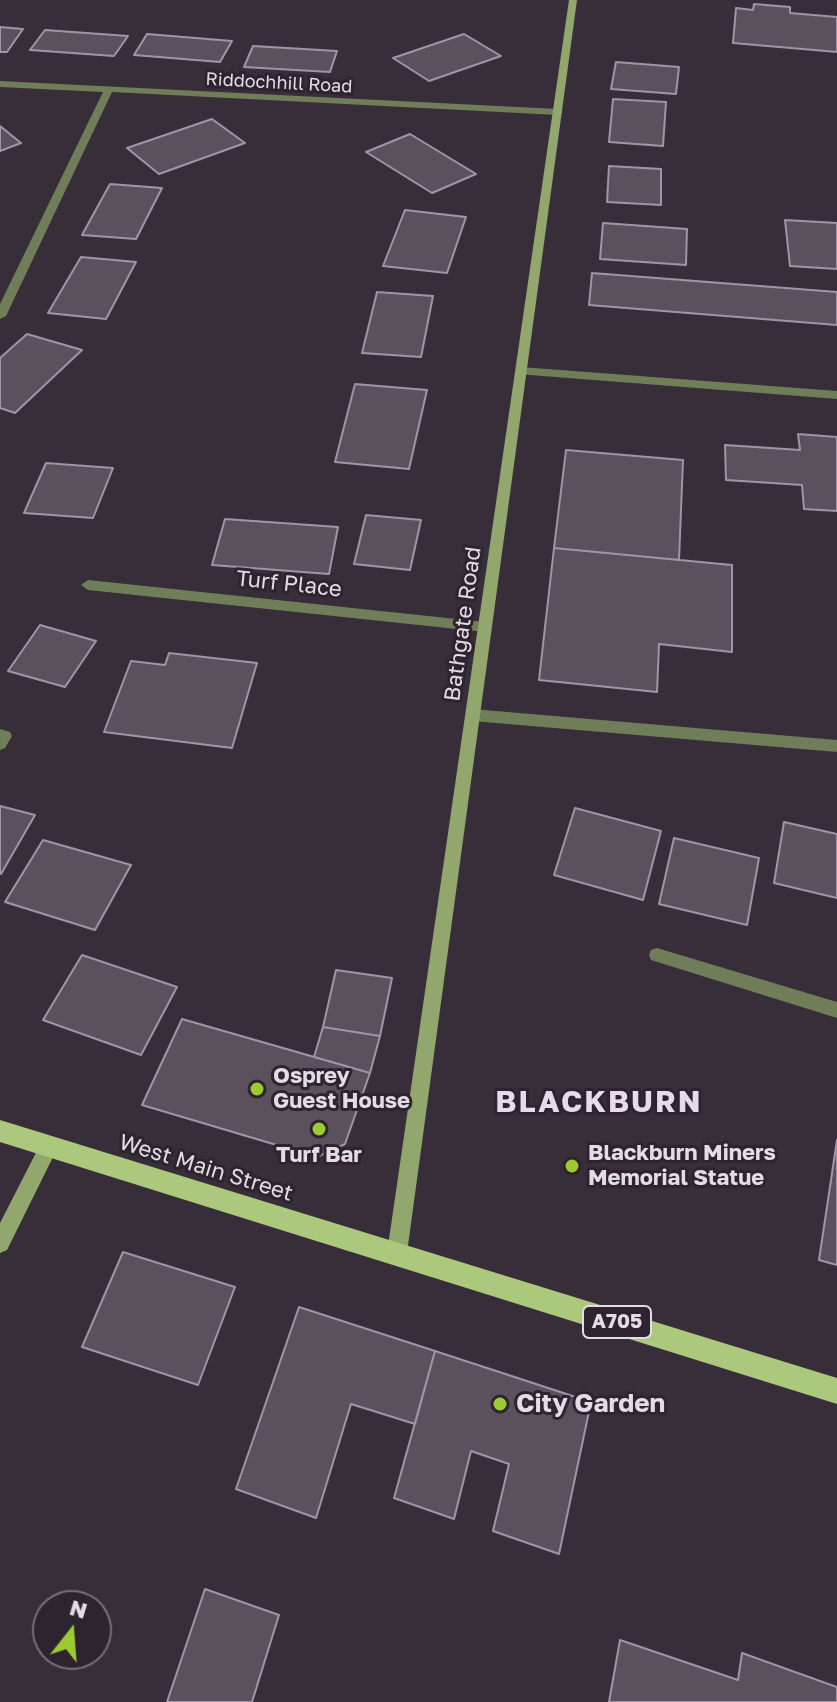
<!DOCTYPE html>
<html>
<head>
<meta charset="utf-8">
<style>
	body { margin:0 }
	#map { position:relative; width:837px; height:1702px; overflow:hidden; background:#372e39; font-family:"Golos Text",sans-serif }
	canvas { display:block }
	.north { position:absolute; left:32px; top:1590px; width:80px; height:80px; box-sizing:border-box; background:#2d242f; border:2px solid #756e77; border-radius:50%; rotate:17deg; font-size:22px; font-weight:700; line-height:32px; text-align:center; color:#e2dde4 }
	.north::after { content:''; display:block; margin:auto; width:28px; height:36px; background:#9cca31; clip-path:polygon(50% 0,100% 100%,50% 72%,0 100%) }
</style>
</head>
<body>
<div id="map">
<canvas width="837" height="1702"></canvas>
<div class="north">N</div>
</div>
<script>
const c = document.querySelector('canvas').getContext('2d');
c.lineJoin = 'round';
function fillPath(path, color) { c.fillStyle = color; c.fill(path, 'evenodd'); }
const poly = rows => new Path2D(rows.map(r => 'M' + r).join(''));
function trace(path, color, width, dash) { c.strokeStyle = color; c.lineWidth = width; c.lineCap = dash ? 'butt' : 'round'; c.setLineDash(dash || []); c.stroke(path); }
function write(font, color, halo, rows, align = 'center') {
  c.font = font + ' "Golos Text",sans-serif'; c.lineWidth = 6; c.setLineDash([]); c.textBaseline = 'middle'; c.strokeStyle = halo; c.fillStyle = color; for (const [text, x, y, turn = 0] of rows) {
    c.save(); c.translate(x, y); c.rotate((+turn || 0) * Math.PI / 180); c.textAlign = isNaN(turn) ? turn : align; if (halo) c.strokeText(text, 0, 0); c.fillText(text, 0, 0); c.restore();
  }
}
const building = poly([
	[754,4,790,7,790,13,837,17,837,52,733,43,736,8,753,10,754,4],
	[0,27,23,29,7,52,0,52,0,27],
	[45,30,128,36,114,56,30,50,45,30],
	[147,34,232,41,220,62,134,55,147,34],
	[464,34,501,56,429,81,393,58,464,34],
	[253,46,337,51,330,72,244,67,253,46],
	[616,62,679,67,676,94,611,89,616,62],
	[613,99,666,102,663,146,609,142,613,99],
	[212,119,245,143,159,174,127,148,212,119],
	[0,126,21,143,0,151,0,126],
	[410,134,476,174,432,193,366,152,410,134],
	[609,166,661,169,661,205,607,202,609,166],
	[110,184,162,188,136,239,82,235,110,184],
	[405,210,466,217,447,273,383,266,405,210],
	[785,220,837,223,837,269,790,266,785,220],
	[603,223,687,229,686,265,600,259,603,223],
	[81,257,136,262,106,319,48,313,81,257],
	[592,273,837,292,837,325,589,305,592,273],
	[377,292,433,296,421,357,362,353,377,292],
	[27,334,82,350,15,413,0,408,0,358,27,334],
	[355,384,427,390,409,469,335,462,355,384],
	[798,434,837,437,837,511,804,509,802,485,726,480,725,445,800,450,798,434],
	[566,450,683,460,679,560,554,548,566,450],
	[46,463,113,468,93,518,24,513,46,463],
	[366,515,421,520,410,570,354,564,366,515],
	[225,519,338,527,329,574,212,565,225,519],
	[554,548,732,565,732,652,659,644,657,692,539,680,554,548],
	[40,625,96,641,65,687,8,671,40,625],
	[169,653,257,663,232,748,104,732,131,661,165,665,169,653],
	[0,806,35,815,1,874,0,873,0,806],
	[575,808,661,831,643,900,554,875,575,808],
	[784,822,837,834,837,898,774,883,784,822],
	[674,838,759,858,747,925,659,904,674,838],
	[43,840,131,865,95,930,5,902,43,840],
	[82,955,177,987,141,1055,43,1020,82,955],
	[336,970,392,978,380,1036,323,1027,336,970],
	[182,1019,370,1073,345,1144,317,1157,142,1105,182,1019],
	[323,1027,380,1036,370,1073,314,1057,323,1027],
	[837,1140,837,1265,819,1260,837,1140],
	[123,1252,235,1287,198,1385,82,1347,123,1252],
	[299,1307,435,1351,415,1424,351,1404,316,1518,236,1489,299,1307],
	[435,1351,591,1402,559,1554,493,1531,509,1464,471,1451,454,1519,394,1498,435,1351],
	[205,1589,279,1615,252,1702,167,1702,205,1589],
	[620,1640,738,1680,742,1653,837,1687,837,1702,609,1702,620,1640]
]);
const lane = poly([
	[521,367,837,391,837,399,517,374,515,371,521,367],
	[472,709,837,740,837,752,472,721,465,715,472,709]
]);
const street = poly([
	[0,81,558,109,563,112,558,115,112,92,6,316,0,319,0,304,103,92,0,87,0,81],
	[88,580,485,622,492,627,485,632,88,590,81,585,88,580],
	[0,729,10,732,12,736,5,748,0,750,0,729],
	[657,948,837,1002,837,1018,651,960,649,955,651,950,657,948]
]);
const secondary = poly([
	[569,0,577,0,407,1253,404,1260,397,1263,390,1260,387,1253,569,0],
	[49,1138,56,1141,58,1147,7,1250,0,1253,0,1223,42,1141,49,1138]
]);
const primary = poly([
	[0,1120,837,1378,837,1404,0,1142,0,1120]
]);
const markers = [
	[257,1089,8,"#9cca31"],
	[319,1129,8,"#9cca31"],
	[572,1166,8,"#9cca31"],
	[500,1404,8,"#9cca31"]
];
const farStreetnames = [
	["Riddochhill Road",279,83,3]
];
const shields = [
	[617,1322,68]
];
const shieldNames = [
	["A705",617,1322]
];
const streetNames = [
	["Turf Place",289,584,6],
	["Bathgate Road",463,624,-82],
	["West Main Street",206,1168,17]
];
const poiNames = [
	["Osprey",273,1076],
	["Guest House",273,1101],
	["Blackburn Miners",588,1153],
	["Memorial Statue",588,1178],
	["Turf Bar",319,1155,"center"]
];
const nearPoinames = [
	["City Garden",516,1404]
];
const districtNames = [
	["BLACKBURN",599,1102]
];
fillPath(building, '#5a515c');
trace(building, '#a096a3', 2);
fillPath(lane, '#6f7d59');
fillPath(street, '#6f7d59');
fillPath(secondary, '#91a76d');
fillPath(primary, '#acc87c');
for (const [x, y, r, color] of markers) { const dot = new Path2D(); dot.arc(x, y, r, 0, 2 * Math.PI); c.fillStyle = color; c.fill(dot); trace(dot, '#2d242f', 3); }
write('18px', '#e2dde4', '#2d242f', farStreetnames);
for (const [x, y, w] of shields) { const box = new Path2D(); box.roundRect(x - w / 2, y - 16, w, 32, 6); c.fillStyle = '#2d242f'; c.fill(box); trace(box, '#e2dde4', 2); }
write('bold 20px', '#e2dde4', null, shieldNames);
write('22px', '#e2dde4', '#2d242f', streetNames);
write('bold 22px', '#e2dde4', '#2d242f', poiNames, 'left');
write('bold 26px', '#e2dde4', '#2d242f', nearPoinames, 'left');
c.letterSpacing = '2px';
write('bold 30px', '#e6dbe9', '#2d242f', districtNames);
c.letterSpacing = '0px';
</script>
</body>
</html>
